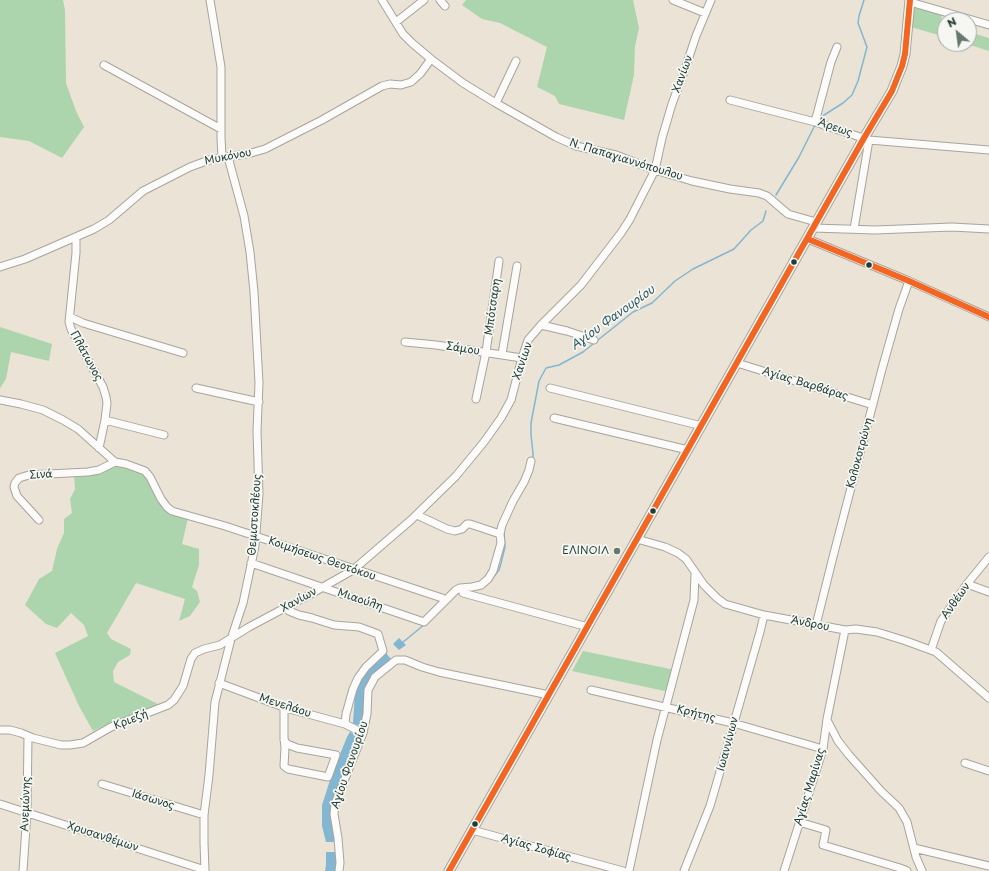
<!DOCTYPE html>
<html>
<head>
<meta charset="utf-8">
<style>
	body { margin:0 }
	#map { position:relative; width:989px; height:871px; overflow:hidden; background:#ebe3d6; font-family:"Playpen Sans",sans-serif }
	canvas { display:block }
	.north { position:absolute; left:937px; top:12px; width:40px; height:40px; box-sizing:border-box; background:#f6f6f2; border:1px solid #a0aca6; border-radius:50%; rotate:331deg; font-size:11px; font-weight:700; line-height:16px; text-align:center; color:#1f3d34 }
	.north::after { content:''; display:block; margin:auto; width:14px; height:18px; background:#66776d; clip-path:polygon(50% 0,100% 100%,50% 72%,0 100%) }
</style>
</head>
<body>
<div id="map">
<canvas width="989" height="871"></canvas>
<div class="north">N</div>
</div>
<script>
const c = document.querySelector('canvas').getContext('2d');
c.lineJoin = 'round';
function fillPath(path, color) { c.fillStyle = color; c.fill(path, 'evenodd'); }
const poly = rows => new Path2D(rows.map(r => 'M' + r).join(''));
function trace(path, color, width, dash) { c.strokeStyle = color; c.lineWidth = width; c.lineCap = dash ? 'butt' : 'round'; c.setLineDash(dash || []); c.stroke(path); }
function write(font, color, halo, rows, align = 'center') {
  c.font = font + ' "Playpen Sans",sans-serif'; c.lineWidth = 3.5; c.setLineDash([]); c.textBaseline = 'middle'; c.strokeStyle = halo; c.fillStyle = color; for (const [text, x, y, turn = 0] of rows) {
    c.save(); c.translate(x, y); c.rotate((+turn || 0) * Math.PI / 180); c.textAlign = isNaN(turn) ? turn : align; if (halo) c.strokeText(text, 0, 0); c.fillText(text, 0, 0); c.restore();
  }
}
const green = poly([
	[0,0,63,0,65,10,66,83,76,111,84,127,62,158,29,141,0,137],
	[466,0,633,0,639,28,635,46,634,75,624,120,559,104,555,96,537,87,547,47,500,23,482,19,462,5],
	[914,6,942,13,941,24,945,25,945,37,911,27],
	[969,32,989,38,989,51,967,44,969,44],
	[0,327,52,344,49,361,11,352,6,379,0,388],
	[114,465,139,472,147,479,163,508,171,514,188,518,182,544,199,549,199,565,192,587,197,591,200,602,190,616,179,621,185,599,136,583,107,633,111,639,131,649,130,655,118,662,113,671,114,682,160,705,114,721,93,731,79,706,55,653,88,636,84,625,71,613,57,628,46,624,25,605,39,579,52,571,57,549,64,533,64,519,72,513,70,499,75,489,74,476,103,471],
	[583,651,675,670,669,692,572,671]
]);
const water = poly([
	[399,638,406,645,399,650,393,644],
	[385,652,391,659,377,673,364,710,362,727,353,723,355,693,358,680],
	[350,732,359,735,334,802,335,842,326,842,322,826,322,805,332,774,347,737],
	[326,852,335,852,336,860,336,871,325,871,326,865]
]);
const stream = poly([
	[819,120,821,117,843,103,852,95,858,81,867,47,858,23,859,16,864,0],
	[776,195,799,157,815,125],
	[533,459,533,453,531,435,531,423,539,381,546,368,559,365,583,352,633,312,652,303,675,281,693,269,734,249,751,230,763,221,766,211],
	[491,580,499,570,501,563,505,547,504,531],
	[402,643,425,624]
]);
const minor = poly([
	[210,0,221,67,221,138,222,157],
	[382,0,403,34,412,43,431,59,463,83,494,102,556,137,576,146,616,155,655,170,692,181,730,189,759,193,767,196,788,214,816,222],
	[440,0,445,6],
	[673,0,705,13],
	[910,2,989,25],
	[396,22,424,0],
	[104,65,221,129],
	[730,100,815,122,869,140,989,150],
	[496,103,516,61],
	[815,122,831,62,837,47],
	[813,228,875,230,952,227,989,229],
	[854,229,869,140],
	[76,238,76,253,69,322,71,329,103,387,106,397,107,403,105,420,99,448],
	[808,239,909,281,989,317],
	[0,267,25,259,94,229,109,220,143,191,190,167,209,160,251,153,265,149,322,120,382,86,390,84,401,85,411,82,420,74,431,59],
	[70,317,83,323,183,353],
	[541,325,567,331,594,340],
	[405,342,436,345,522,358],
	[502,354,517,266],
	[737,363,873,405],
	[196,388,259,402],
	[550,388,702,426],
	[476,399,486,352,499,261],
	[0,400,21,404,43,410,63,420,78,429,115,462,126,464,145,471,150,477,161,499,167,507,172,511,225,526,442,598,445,601],
	[554,418,688,450],
	[105,420,164,435],
	[417,515,447,529,455,531,462,529,467,524,470,524,500,534],
	[39,520,17,496,14,487,15,483,19,478,29,475,88,472,99,470,115,462],
	[637,539,665,547,678,553,686,559,704,585,717,598,725,604,764,615,845,630,856,629,877,632,906,641,936,652,989,698],
	[251,563,424,622,456,590,460,588,472,587,481,585,488,579,493,571,501,543,500,534,502,525,513,501,524,482,529,470,531,461],
	[967,584,989,592],
	[463,593,588,627],
	[286,607,289,611,299,615,312,618,334,625,359,627,378,634,383,651,366,667,358,678,353,689,346,714,345,724],
	[816,625,834,553,882,369,899,309,909,281],
	[931,650,941,621,967,584,989,557],
	[219,683,286,708,345,724,363,733],
	[591,690,733,723,823,749],
	[827,720,838,741,849,755,881,791,899,808,907,822,916,857,922,871],
	[0,730,10,730,21,733,33,738,61,745,70,745,83,743,111,727,168,705,174,700,183,686,191,659,195,653,204,649,220,645,249,627,309,595,353,570,411,520,456,476,484,442,501,418,511,400,522,358,528,340,541,325,581,285,621,233,630,219,655,170,662,138,672,104,685,69,696,36,711,0],
	[284,740,287,744,297,748,336,755,328,777,288,769,284,766,285,748,284,737,284,708],
	[965,763,989,771],
	[102,784,204,815],
	[0,804,205,870],
	[799,822,826,830,823,845,900,868,907,871],
	[472,830,623,871],
	[914,848,989,866],
	[23,871,27,812,28,736],
	[205,871,204,843,204,815,209,775,215,702,231,639,243,603,255,546,259,494,257,431,259,383,254,292,250,252,244,216,228,157],
	[339,871,340,863,338,838,334,814,335,804,363,733,367,714,368,690,375,677,396,660,405,660,422,667,439,672,549,695],
	[629,871,657,740,694,600,695,574],
	[684,871,710,806,717,782,760,632,764,615],
	[784,871,823,749,827,719,845,630]
]);
const major = poly([
	[449,871,864,138,892,91,902,66,905,54,910,0]
]);
const bus1 = poly([
	[808,239,909,281,989,317],
	[449,871,864,138,892,91,902,66,905,54,910,0]
]);
const markers = [
	[794,262,3.5,"#1f3d34"],
	[869,265,3.5,"#1f3d34"],
	[653,511,3.5,"#1f3d34"],
	[617,551,4,"#66776d"],
	[475,824,3.5,"#1f3d34"]
];
const streetNames = [
	["Χανίων",683,74,-70],
	["Άρεως",835,128,19],
	["Μυκόνου",228,157,-11],
	["Ν. Παπαγιαννόπουλου",626,160,17],
	["Μπότσαρη",493,307,-82],
	["Σάμου",463,349,9],
	["Πλάτωνος",86,356,61],
	["Χανίων",523,361,-71],
	["Αγίας Βαρβάρας",805,384,17],
	["Κολοκοτρώνη",860,453,-75],
	["Σινά",41,475,-4],
	["Θεμιστοκλέους",255,515,-86],
	["Κοιμήσεως Θεοτόκου",322,559,19],
	["Χανίων",299,600,-29],
	["Μιαούλη",360,600,19],
	["Ανθέων",956,601,-55],
	["Άνδρου",810,624,11],
	["Μενελάου",285,706,18],
	["Κρήτης",696,714,14],
	["Κριεζή",131,720,-21],
	["Ιωαννίνων",728,744,-75],
	["Αγίου Φανουρίου",350,765,-71],
	["Αγίας Μαρίνας",810,787,-73],
	["Ιάσωνος",153,800,17],
	["Ανεμώνης",26,804,-88],
	["Χρυσανθέμων",103,837,18],
	["Αγίας Σοφίας",536,848,16]
];
const poiNames = [
	["ΕΛΙΝΟΙΛ",609,551]
];
const waterNames = [
	["Αγίου Φανουρίου",613,318,-36]
];
fillPath(green, '#add5ad');
fillPath(water, '#83b6d1');
trace(stream, '#83b6d1', 1.5);
trace(minor, '#a6a59d', 9);
trace(major, '#a6a59d', 11);
trace(minor, '#fcfbf9', 7);
trace(major, '#fcfbf9', 9);
trace(bus1, '#f26522', 6);
for (const [x, y, r, color] of markers) { const dot = new Path2D(); dot.arc(x, y, r, 0, 2 * Math.PI); c.fillStyle = color; c.fill(dot); trace(dot, '#f6f6f2', 1.5); }
write('11px', '#1f3d34', '#f6f6f2', streetNames);
write('11px', '#1f3d34', '#f6f6f2', poiNames, 'right');
write('italic 12px', '#305c62', '#f6f6f2', waterNames);
</script>
</body>
</html>
